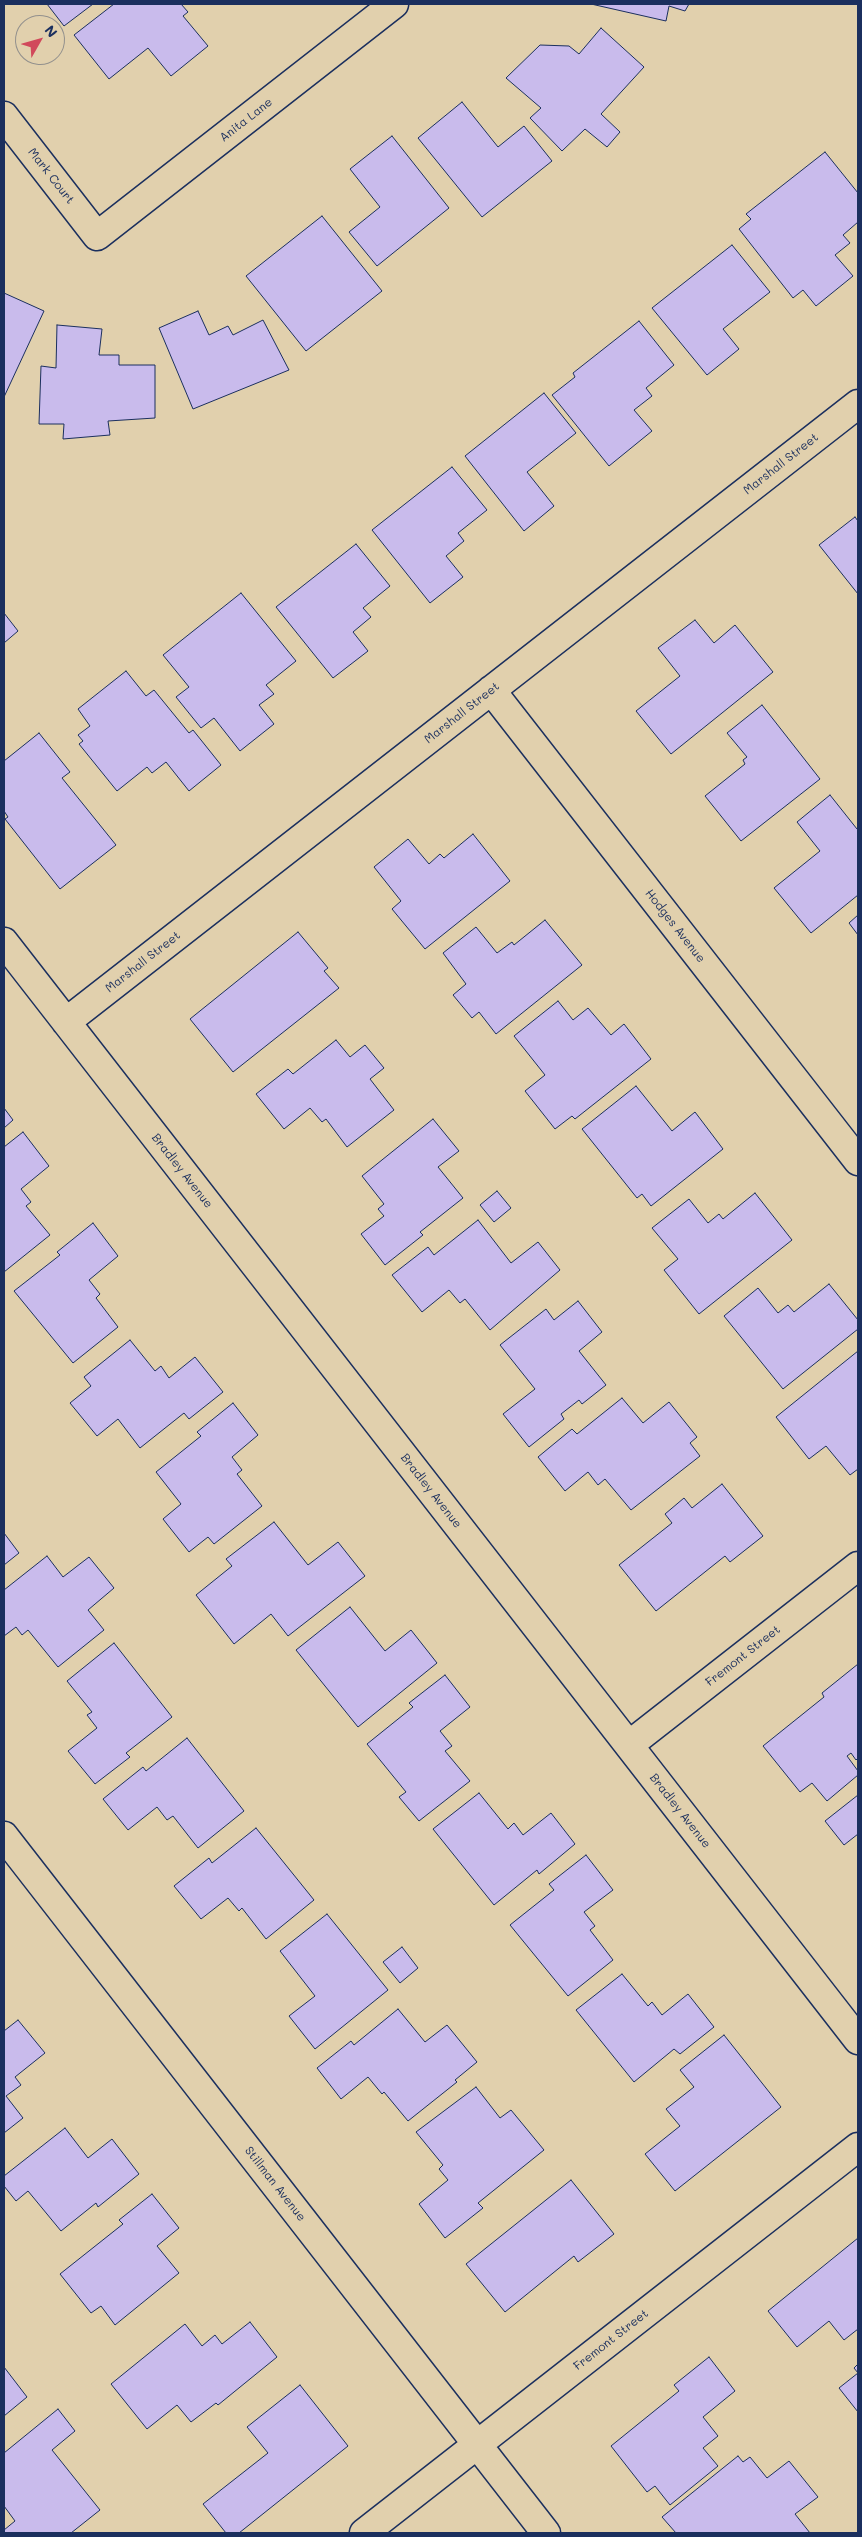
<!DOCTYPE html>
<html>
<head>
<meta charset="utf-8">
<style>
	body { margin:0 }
	#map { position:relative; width:862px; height:2537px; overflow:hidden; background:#e1d0ad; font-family:Mali,sans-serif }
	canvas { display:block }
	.frame { position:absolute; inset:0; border:5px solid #1b2f5e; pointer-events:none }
	.north { position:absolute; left:15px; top:15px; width:50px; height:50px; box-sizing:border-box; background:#e1d0ad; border:1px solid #92908d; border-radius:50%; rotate:52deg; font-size:14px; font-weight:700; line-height:20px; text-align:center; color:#1b2f5e }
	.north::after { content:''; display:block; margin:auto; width:18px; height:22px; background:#d1495b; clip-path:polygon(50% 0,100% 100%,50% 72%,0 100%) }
</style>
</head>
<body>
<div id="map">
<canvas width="862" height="2537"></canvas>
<div class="frame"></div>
<div class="north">N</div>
</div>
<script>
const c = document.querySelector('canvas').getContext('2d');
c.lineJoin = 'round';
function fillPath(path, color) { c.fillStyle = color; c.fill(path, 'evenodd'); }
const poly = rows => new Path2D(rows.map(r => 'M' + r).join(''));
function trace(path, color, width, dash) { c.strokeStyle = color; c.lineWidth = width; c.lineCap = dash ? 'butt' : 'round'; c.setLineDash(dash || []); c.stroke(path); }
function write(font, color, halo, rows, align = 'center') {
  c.font = font + ' Mali,sans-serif'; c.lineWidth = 5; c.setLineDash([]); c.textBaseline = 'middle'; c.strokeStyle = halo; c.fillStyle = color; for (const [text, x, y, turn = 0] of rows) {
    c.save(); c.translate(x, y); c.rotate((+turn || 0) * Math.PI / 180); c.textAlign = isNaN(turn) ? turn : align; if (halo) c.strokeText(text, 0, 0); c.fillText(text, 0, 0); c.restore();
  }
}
const building = poly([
	[47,4,93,4,64,26,47,4],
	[114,4,181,4,188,12,183,16,208,46,171,76,148,48,109,79,74,35,114,4],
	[591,4,689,4,685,11,669,6,666,21,591,4],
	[601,28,644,67,601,114,620,132,607,147,585,129,562,151,530,118,541,108,506,78,540,45,569,46,579,54,601,28],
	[462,102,498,147,524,126,552,161,482,217,418,138,462,102],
	[392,136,449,208,377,266,349,232,380,207,350,169,392,136],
	[825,152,858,193,858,222,843,235,850,243,835,255,853,276,816,306,803,290,793,298,739,229,751,219,746,214,825,152],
	[322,216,382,291,306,351,246,276,322,216],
	[732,245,770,292,723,329,739,349,707,375,652,308,732,245],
	[4,293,44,311,4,397,4,293],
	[198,311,209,335,228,326,233,335,263,320,289,370,193,409,159,328,198,311],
	[639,321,674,365,646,388,652,396,634,410,652,431,609,466,552,395,575,377,573,373,639,321],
	[57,325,102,329,99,355,119,355,119,365,155,365,155,418,108,421,110,435,63,439,64,424,39,424,41,366,56,368,57,325],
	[544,393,576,433,527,472,554,506,524,531,465,456,544,393],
	[452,467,487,510,458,533,464,541,446,556,463,577,430,603,372,530,452,467],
	[855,517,858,521,858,594,819,545,855,517],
	[356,544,390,586,363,608,371,617,353,632,368,651,333,678,276,607,356,544],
	[241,593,296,661,266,685,274,694,259,705,274,724,240,751,214,718,201,728,176,697,189,687,163,655,241,593],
	[4,613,18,631,4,643,4,613],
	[695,620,714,643,735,625,773,672,671,754,636,711,680,676,658,648,695,620],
	[126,671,146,696,154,690,189,733,193,730,221,765,189,791,166,762,152,773,147,767,117,791,79,744,83,741,78,735,90,726,78,709,126,671],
	[762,705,820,779,741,841,705,796,745,764,743,760,747,757,727,733,762,705],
	[39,733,70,772,62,778,116,845,60,889,5,819,8,817,4,811,4,761,39,733],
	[830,795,857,829,858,828,858,895,811,933,774,888,820,851,797,822,830,795],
	[473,834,510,881,425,949,392,909,401,901,374,867,408,839,429,864,440,854,444,858,473,834],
	[858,915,858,935,849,923,858,915],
	[545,920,582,965,496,1034,479,1012,472,1018,453,995,466,984,443,953,476,927,497,953,512,942,514,945,545,920],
	[298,932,328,968,324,971,339,988,233,1072,190,1019,298,932],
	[558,1001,573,1020,588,1008,611,1035,624,1024,651,1059,575,1119,572,1116,555,1129,525,1091,545,1075,514,1036,558,1001],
	[336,1040,350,1057,365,1045,384,1068,370,1079,394,1110,347,1147,326,1119,322,1122,310,1108,284,1129,256,1094,288,1069,293,1074,336,1040],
	[636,1086,672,1131,695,1112,723,1149,651,1206,642,1194,637,1198,582,1129,636,1086],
	[4,1108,13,1120,4,1128,4,1108],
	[433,1119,459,1151,438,1167,463,1198,420,1232,423,1235,385,1265,361,1234,384,1216,378,1209,384,1204,362,1176,433,1119],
	[23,1132,49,1166,21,1189,31,1202,26,1206,50,1235,4,1272,4,1147,23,1132],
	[497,1191,511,1208,494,1222,480,1205,497,1191],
	[755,1193,792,1240,699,1314,664,1270,678,1259,652,1228,689,1199,708,1223,719,1214,723,1219,755,1193],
	[478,1220,511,1263,538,1242,560,1270,490,1330,465,1299,460,1303,449,1290,422,1312,392,1275,428,1247,434,1255,478,1220],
	[93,1223,118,1256,89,1280,100,1294,96,1298,118,1327,73,1363,14,1291,60,1255,57,1252,93,1223],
	[829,1284,858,1320,858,1329,783,1389,724,1316,758,1288,778,1313,788,1305,794,1312,829,1284],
	[578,1301,602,1332,579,1351,606,1385,582,1404,579,1400,561,1414,564,1419,529,1447,503,1414,535,1389,500,1345,546,1309,554,1320,578,1301],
	[130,1340,155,1371,161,1366,169,1378,195,1357,223,1392,189,1419,184,1413,140,1448,118,1419,97,1436,70,1403,91,1386,84,1377,130,1340],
	[858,1351,858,1469,850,1475,826,1446,809,1459,776,1417,858,1351],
	[622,1398,643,1423,669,1402,697,1437,690,1443,700,1456,631,1510,605,1479,598,1485,588,1472,565,1491,538,1457,572,1429,577,1434,622,1398],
	[233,1403,258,1435,232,1457,242,1470,237,1474,262,1506,214,1544,208,1537,189,1552,163,1519,181,1504,156,1472,201,1436,197,1432,233,1403],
	[722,1484,763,1536,730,1562,725,1556,656,1611,619,1565,672,1523,665,1514,684,1498,692,1508,722,1484],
	[274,1522,308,1565,338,1542,365,1576,288,1636,271,1614,234,1644,196,1595,232,1566,226,1559,274,1522],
	[4,1533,19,1553,4,1565,4,1533],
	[47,1556,63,1577,89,1557,114,1588,88,1610,104,1630,58,1667,28,1630,22,1635,16,1627,4,1636,4,1590,47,1556],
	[350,1607,385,1651,411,1630,437,1663,358,1727,296,1650,350,1607],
	[114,1643,172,1717,126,1753,130,1757,95,1784,68,1751,97,1728,87,1715,92,1712,67,1681,114,1643],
	[858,1664,858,1758,856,1760,851,1753,847,1756,858,1771,858,1775,827,1801,812,1783,800,1792,763,1746,824,1697,822,1693,858,1664],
	[445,1675,470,1707,440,1731,452,1746,445,1751,470,1781,419,1821,399,1797,406,1792,367,1744,413,1707,409,1703,445,1675],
	[187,1738,244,1811,198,1848,173,1816,167,1820,157,1807,128,1830,103,1799,143,1767,146,1771,187,1738],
	[479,1793,508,1829,514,1823,523,1835,551,1813,575,1844,539,1874,537,1870,494,1905,433,1829,479,1793],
	[858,1795,858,1834,844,1845,825,1821,858,1795],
	[256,1828,314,1900,266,1939,242,1908,239,1911,228,1898,201,1919,174,1886,209,1858,212,1863,256,1828],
	[586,1855,613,1890,584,1912,595,1926,590,1930,613,1960,568,1996,510,1925,554,1890,549,1884,586,1855],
	[327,1914,388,1990,315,2049,289,2016,315,1996,280,1951,327,1914],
	[402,1947,418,1968,400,1983,383,1962,402,1947],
	[622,1974,648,2006,652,2002,662,2015,688,1994,714,2027,680,2054,674,2049,634,2082,576,2010,622,1974],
	[398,2009,425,2042,447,2025,477,2062,455,2080,457,2082,408,2121,384,2092,382,2094,368,2077,341,2099,317,2068,351,2041,354,2045,398,2009],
	[18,2020,45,2053,15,2077,21,2085,6,2096,23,2118,4,2133,4,2031,18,2020],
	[724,2035,781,2107,675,2191,645,2154,680,2126,666,2109,694,2087,680,2070,724,2035],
	[476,2087,500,2118,511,2110,544,2150,478,2203,483,2208,445,2238,419,2204,448,2180,439,2169,443,2165,416,2132,476,2087],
	[65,2128,88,2158,112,2139,139,2174,98,2207,96,2203,61,2231,28,2191,16,2201,4,2186,4,2176,65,2128],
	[571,2180,614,2234,578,2262,574,2256,505,2312,466,2264,571,2180],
	[152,2194,179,2228,157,2246,179,2273,115,2325,101,2306,91,2313,60,2274,123,2224,119,2220,152,2194],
	[858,2238,858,2329,844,2340,829,2321,797,2347,768,2311,858,2238],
	[250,2322,277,2357,218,2405,216,2403,191,2422,177,2405,147,2429,111,2384,185,2324,202,2346,215,2335,222,2344,250,2322],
	[709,2357,735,2391,703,2417,718,2436,703,2448,718,2466,670,2505,655,2486,647,2492,611,2446,679,2391,674,2385,709,2357],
	[858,2364,858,2412,839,2388,858,2373,854,2368,858,2364],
	[4,2367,27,2397,4,2416,4,2367],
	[300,2385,348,2446,239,2533,226,2533,203,2504,268,2453,247,2427,300,2385],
	[58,2409,75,2431,52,2450,100,2510,71,2533,4,2533,4,2530,15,2521,4,2506,4,2453,58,2409],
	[738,2456,743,2462,750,2457,767,2478,789,2461,818,2497,795,2514,810,2533,676,2533,662,2517,738,2456]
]);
const street = poly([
	[4,116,97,236,394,4],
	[491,690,858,1161],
	[4,942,858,2040],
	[66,1022,858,404],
	[629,1745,858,1566],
	[4,1836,546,2533],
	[364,2533,858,2147]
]);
const streetNames = [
	["Anita Lane",246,120,-38],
	["Mark Court",51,176,52],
	["Marshall Street",781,464,-38],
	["Marshall Street",462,713,-38],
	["Hodges Avenue",675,926,52],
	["Marshall Street",143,962,-38],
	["Bradley Avenue",182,1171,52],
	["Bradley Avenue",431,1491,52],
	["Fremont Street",743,1656,-38],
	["Bradley Avenue",680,1811,52],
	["Stillman Avenue",275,2184,52],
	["Fremont Street",611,2340,-38]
];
fillPath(building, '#c9bbec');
trace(building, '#1b2f5e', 1);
trace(street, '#1b2f5e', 31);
trace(street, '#e1d0ad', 28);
write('12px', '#1b2f5e', '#e1d0ad', streetNames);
</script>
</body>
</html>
